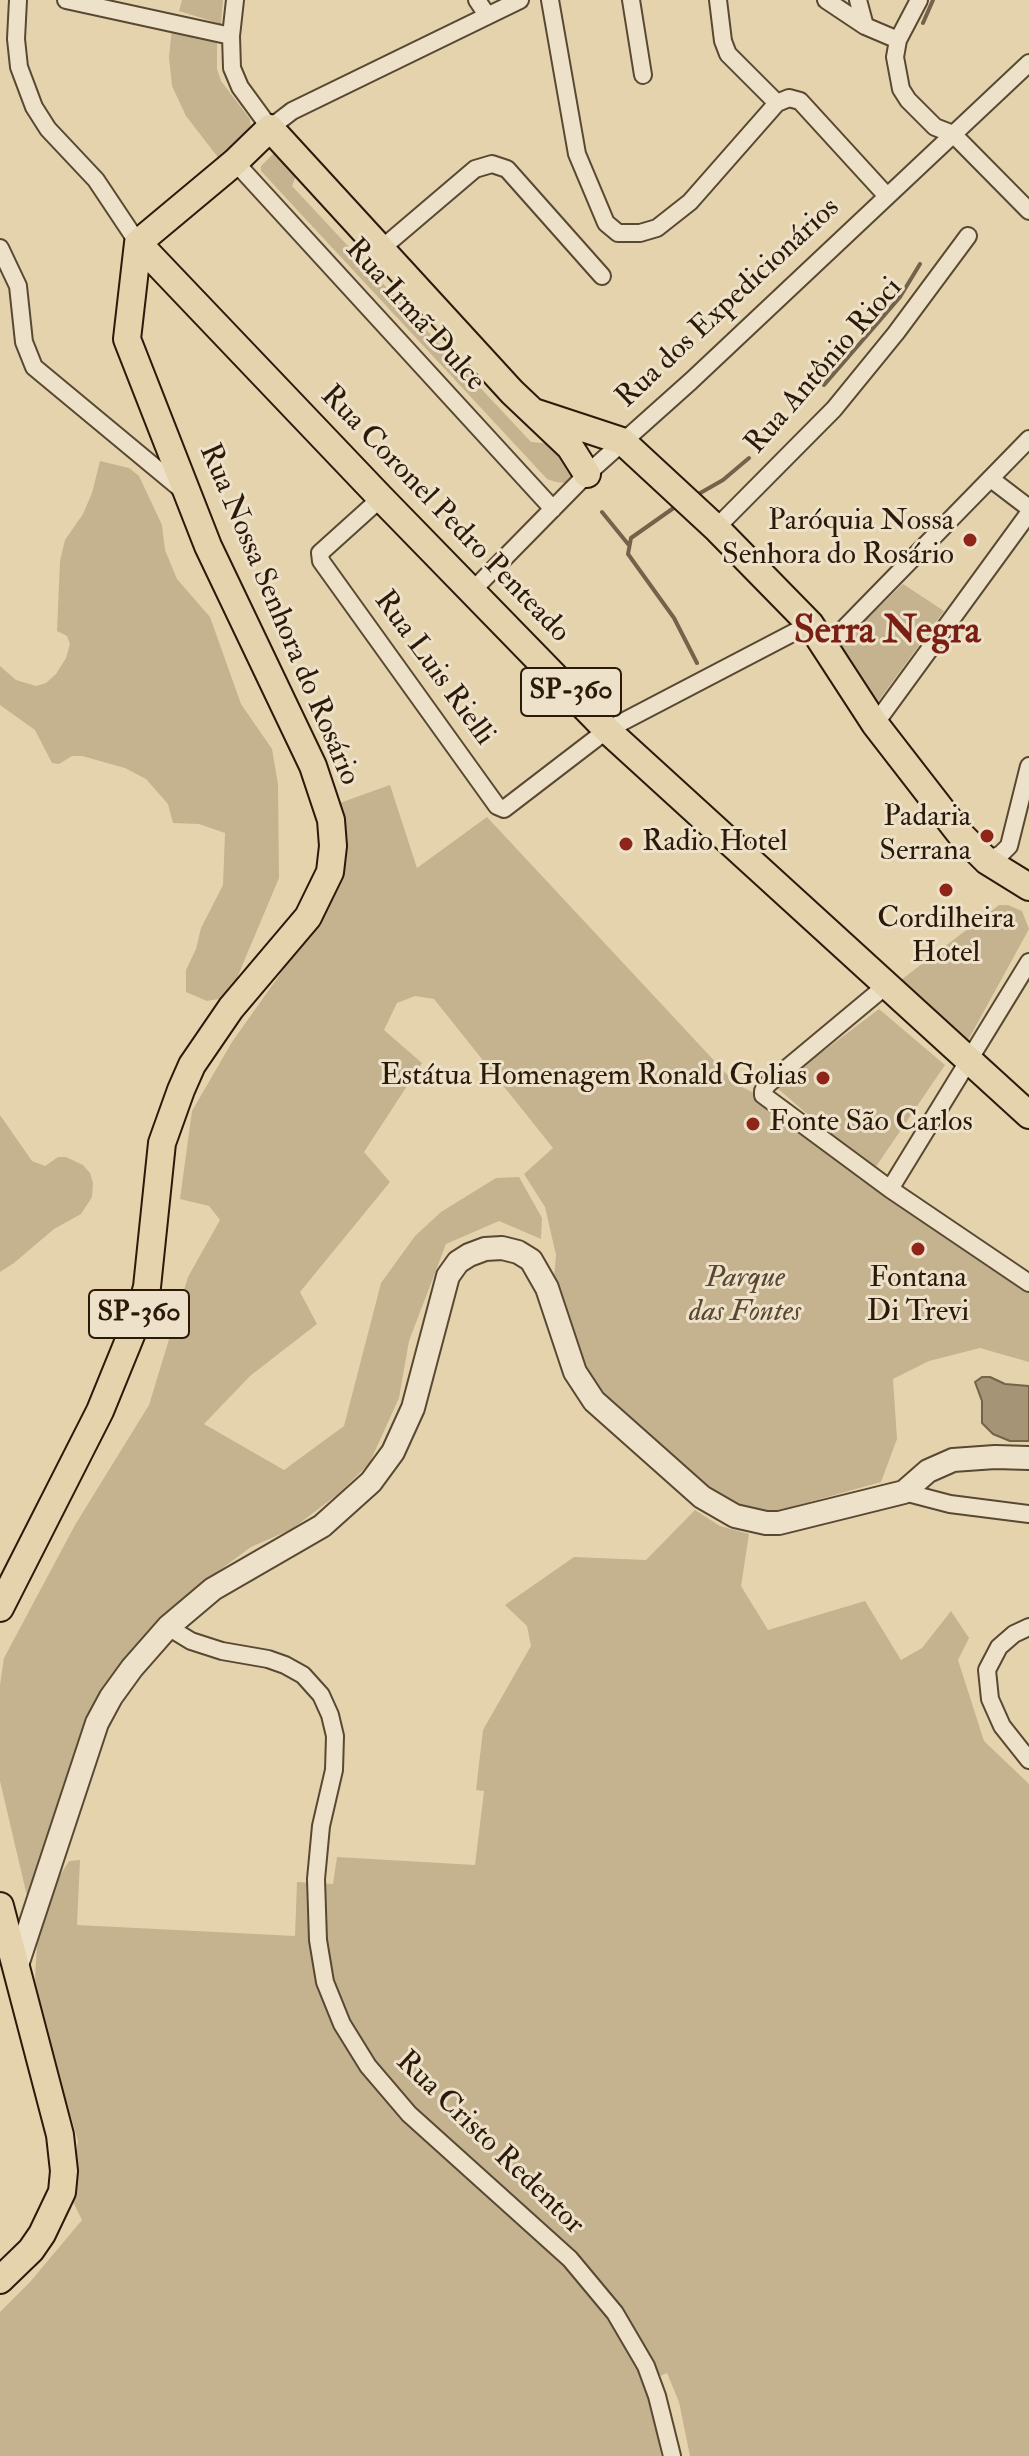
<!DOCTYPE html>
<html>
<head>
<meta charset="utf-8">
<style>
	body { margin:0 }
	canvas { display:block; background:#e4d3ac }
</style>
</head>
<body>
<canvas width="1029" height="2456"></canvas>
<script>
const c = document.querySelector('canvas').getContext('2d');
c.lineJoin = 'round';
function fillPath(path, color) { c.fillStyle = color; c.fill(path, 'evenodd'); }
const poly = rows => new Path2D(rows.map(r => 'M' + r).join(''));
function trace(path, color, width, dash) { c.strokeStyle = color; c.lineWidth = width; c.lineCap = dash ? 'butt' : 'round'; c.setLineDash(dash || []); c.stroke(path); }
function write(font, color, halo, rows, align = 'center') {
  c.font = font + ' "IM FELL Double Pica",serif'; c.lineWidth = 6; c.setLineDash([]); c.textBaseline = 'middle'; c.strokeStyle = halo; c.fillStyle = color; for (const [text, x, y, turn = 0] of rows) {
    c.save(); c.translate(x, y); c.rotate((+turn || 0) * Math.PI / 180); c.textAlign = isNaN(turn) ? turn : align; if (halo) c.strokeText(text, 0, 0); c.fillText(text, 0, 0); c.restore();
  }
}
const green = poly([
	[182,0,223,0,221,24,179,11],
	[172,28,217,39,217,69,221,81,250,119,251,131,220,160,186,116,172,86,169,57],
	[274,153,297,173,292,186,531,442,553,444,573,474,570,480,565,483,556,482,547,479,261,171,261,166],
	[100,461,129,468,139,476,162,525,165,550,177,579,210,617,241,704,272,749,278,784,279,878,229,997,207,1001,186,992,186,970,196,949,201,928,223,885,225,833,199,824,173,823,168,804,146,779,125,768,82,756,72,756,59,764,52,763,35,730,0,705,0,666,16,680,36,686,46,683,56,674,66,658,70,644,67,636,57,631,60,561,65,540,83,514,92,493],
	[903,584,944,611,877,703,835,649],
	[390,785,417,868,487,817,736,1084,756,1094,1029,1288,1029,1362,980,1348,929,1361,893,1379,897,1439,881,1482,774,1512,744,1508,726,1500,708,1488,605,1399,584,1369,554,1278,556,1255,545,1207,524,1174,553,1148,434,999,415,996,397,1003,384,1030,422,1063,364,1152,390,1182,300,1292,317,1324,250,1376,204,1424,284,1470,344,1426,381,1283,415,1236,441,1212,496,1178,519,1177,542,1218,541,1239,499,1221,446,1244,409,1341,399,1398,369,1464,338,1494,292,1529,251,1547,190,1592,132,1651,102,1695,30,1909,0,1781,0,1685,4,1658,75,1525,149,1405,188,1277,220,1220,209,1206,180,1199,192,1111,232,1042,327,908,335,877,337,804],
	[999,905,1008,905,1022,911,1029,929,966,1044,897,983],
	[879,1009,945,1065,873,1171,776,1087],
	[0,1115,32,1161,45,1166,58,1157,66,1157,83,1165,90,1173,93,1183,92,1197,81,1214,54,1229,14,1263,0,1272],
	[695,1510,720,1526,749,1534,741,1586,768,1630,865,1601,901,1660,922,1648,951,1611,969,1638,958,1660,984,1741,1029,1784,1029,2456,690,2456,679,2402,667,2373,643,2383,655,2420,661,2456,0,2456,0,2312,30,2282,82,2220,73,2202,71,2178,78,2141,42,2019,35,1978,38,1928,49,1893,69,1861,80,1860,77,1925,295,1936,297,1882,333,1884,337,1857,475,1865,484,1791,476,1790,483,1730,531,1646,527,1626,505,1605,574,1557,646,1560]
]);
const water = poly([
	[982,1377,990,1377,1005,1384,1029,1386,1029,1441,1010,1441,993,1434,982,1423,982,1401,975,1382,982,1377]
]);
const stream = poly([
	[923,23,933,0],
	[824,385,900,297,920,264],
	[695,496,723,480,749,458],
	[675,507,631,538,628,554,674,618,697,663],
	[602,512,628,544]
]);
const minor = poly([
	[18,0,16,39,19,67,34,107,48,129,96,180,138,243],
	[66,0,231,36],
	[235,0,231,36,232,68,240,87,270,128,292,111,520,0],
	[477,0,487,15],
	[550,0,577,154,606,223,618,233,640,233,657,228,690,202,777,103,789,98,800,101,886,195],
	[631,0,643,75],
	[718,0,723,41,728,54,777,103],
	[826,0,865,26,898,40],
	[858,0,865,26],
	[919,0,898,40,895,57,901,89,908,100,935,127,953,134,1029,211],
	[235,162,553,509],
	[0,248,18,286,24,342,34,367,181,489],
	[381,249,475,169,492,164,507,169,602,276],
	[991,479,1029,508],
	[381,498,320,553,321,561,497,806,504,809,607,730,810,624],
	[716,528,834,409,896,333,968,236],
	[473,590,587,474,691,381,1029,63],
	[825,648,1029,439],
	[875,724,1029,513],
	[987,861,1001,854,1009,846,1029,766],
	[888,984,768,1084,763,1091,763,1095,890,1189,1029,1283],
	[890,1189,1029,962],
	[904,1492,950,1504,1029,1514],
	[168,1627,191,1641,222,1651,268,1659,285,1665,303,1675,321,1695,330,1715,335,1736,334,1770,321,1826,316,1879,318,1940,325,1982,342,2024,368,2066,409,2114,570,2259,615,2313,646,2366,657,2396,672,2456],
	[1029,1627,1014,1634,999,1647,987,1670,990,1699,1002,1726,1029,1760]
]);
const tertiary = poly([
	[17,1965,97,1723,111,1697,132,1668,168,1627,213,1589,322,1526,371,1482,393,1452,413,1408,448,1276,458,1262,469,1255,485,1249,502,1248,518,1252,531,1260,547,1288,575,1372,594,1401,702,1497,735,1516,766,1523,779,1523,904,1492,928,1471,953,1460,995,1457,1029,1458]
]);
const primary = poly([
	[138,243,381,498,607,730,1029,1115],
	[138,243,235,162,270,128,512,392,570,447,587,474],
	[534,412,622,441,716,528,810,624,875,724,961,835,987,861,1029,887],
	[0,1608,100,1411,140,1313,147,1287,162,1143,181,1090,192,1065,231,1008,308,917,330,872,333,846,331,820,313,766,208,546,127,339,138,243],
	[0,1906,60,2135,64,2171,62,2192,42,2234,31,2250,0,2280]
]);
const markers = [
	[970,540,8,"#8f2418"],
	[987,836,8,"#8f2418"],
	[626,844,8,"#8f2418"],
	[946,890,8,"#8f2418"],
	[823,1078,8,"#8f2418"],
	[753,1124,8,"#8f2418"],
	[918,1249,8,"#8f2418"]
];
const shields = [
	[571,692,100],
	[139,1314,100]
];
const shieldNames = [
	["SP-360",571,692],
	["SP-360",139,1314]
];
const streetNames = [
	["Rua dos Expedicionários",729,304,-43],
	["Rua Irmã Dulce",414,316,48],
	["Rua Antônio Rioci",825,367,-49],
	["Rua Coronel Pedro Penteado",444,515,46],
	["Rua Nossa Senhora do Rosário",278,615,67],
	["Rua Luis Rielli",433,669,54],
	["Rua Cristo Redentor",489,2144,44]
];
const poiNames = [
	["Paróquia Nossa",954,523],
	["Senhora do Rosário",954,557],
	["Padaria",971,819],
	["Serrana",971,853],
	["Radio Hotel",642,844,"left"],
	["Cordilheira",946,921,"center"],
	["Hotel",946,955,"center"],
	["Estátua Homenagem Ronald Golias",807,1078],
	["Fonte São Carlos",769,1124,"left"],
	["Fontana",918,1280,"center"],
	["Di Trevi",918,1314,"center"]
];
const parkNames = [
	["Parque",745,1280],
	["das Fontes",745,1314]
];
const districtNames = [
	["Serra Negra",887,634]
];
fillPath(green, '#c5b390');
fillPath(water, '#a59475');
trace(water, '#74634a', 2);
trace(stream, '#74634a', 4);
trace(minor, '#594832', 20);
trace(tertiary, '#594832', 26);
trace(primary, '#2b190a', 30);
trace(minor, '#ede2c9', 16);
trace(tertiary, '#ede2c9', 22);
trace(primary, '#e4d3ac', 26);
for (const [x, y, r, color] of markers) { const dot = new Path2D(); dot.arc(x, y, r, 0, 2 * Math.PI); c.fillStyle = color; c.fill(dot); trace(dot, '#ede2c9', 3); }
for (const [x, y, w] of shields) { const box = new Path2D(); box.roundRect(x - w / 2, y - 24, w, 48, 6); c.fillStyle = '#ede2c9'; c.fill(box); trace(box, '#2b190a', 2); }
write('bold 28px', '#2b190a', null, shieldNames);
write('30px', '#2b190a', '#ede2c9', streetNames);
write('30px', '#2b190a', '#ede2c9', poiNames, 'right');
write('italic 30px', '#594732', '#ede2c9', parkNames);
write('bold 38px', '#7a1f14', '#ede2c9', districtNames);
</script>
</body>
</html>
